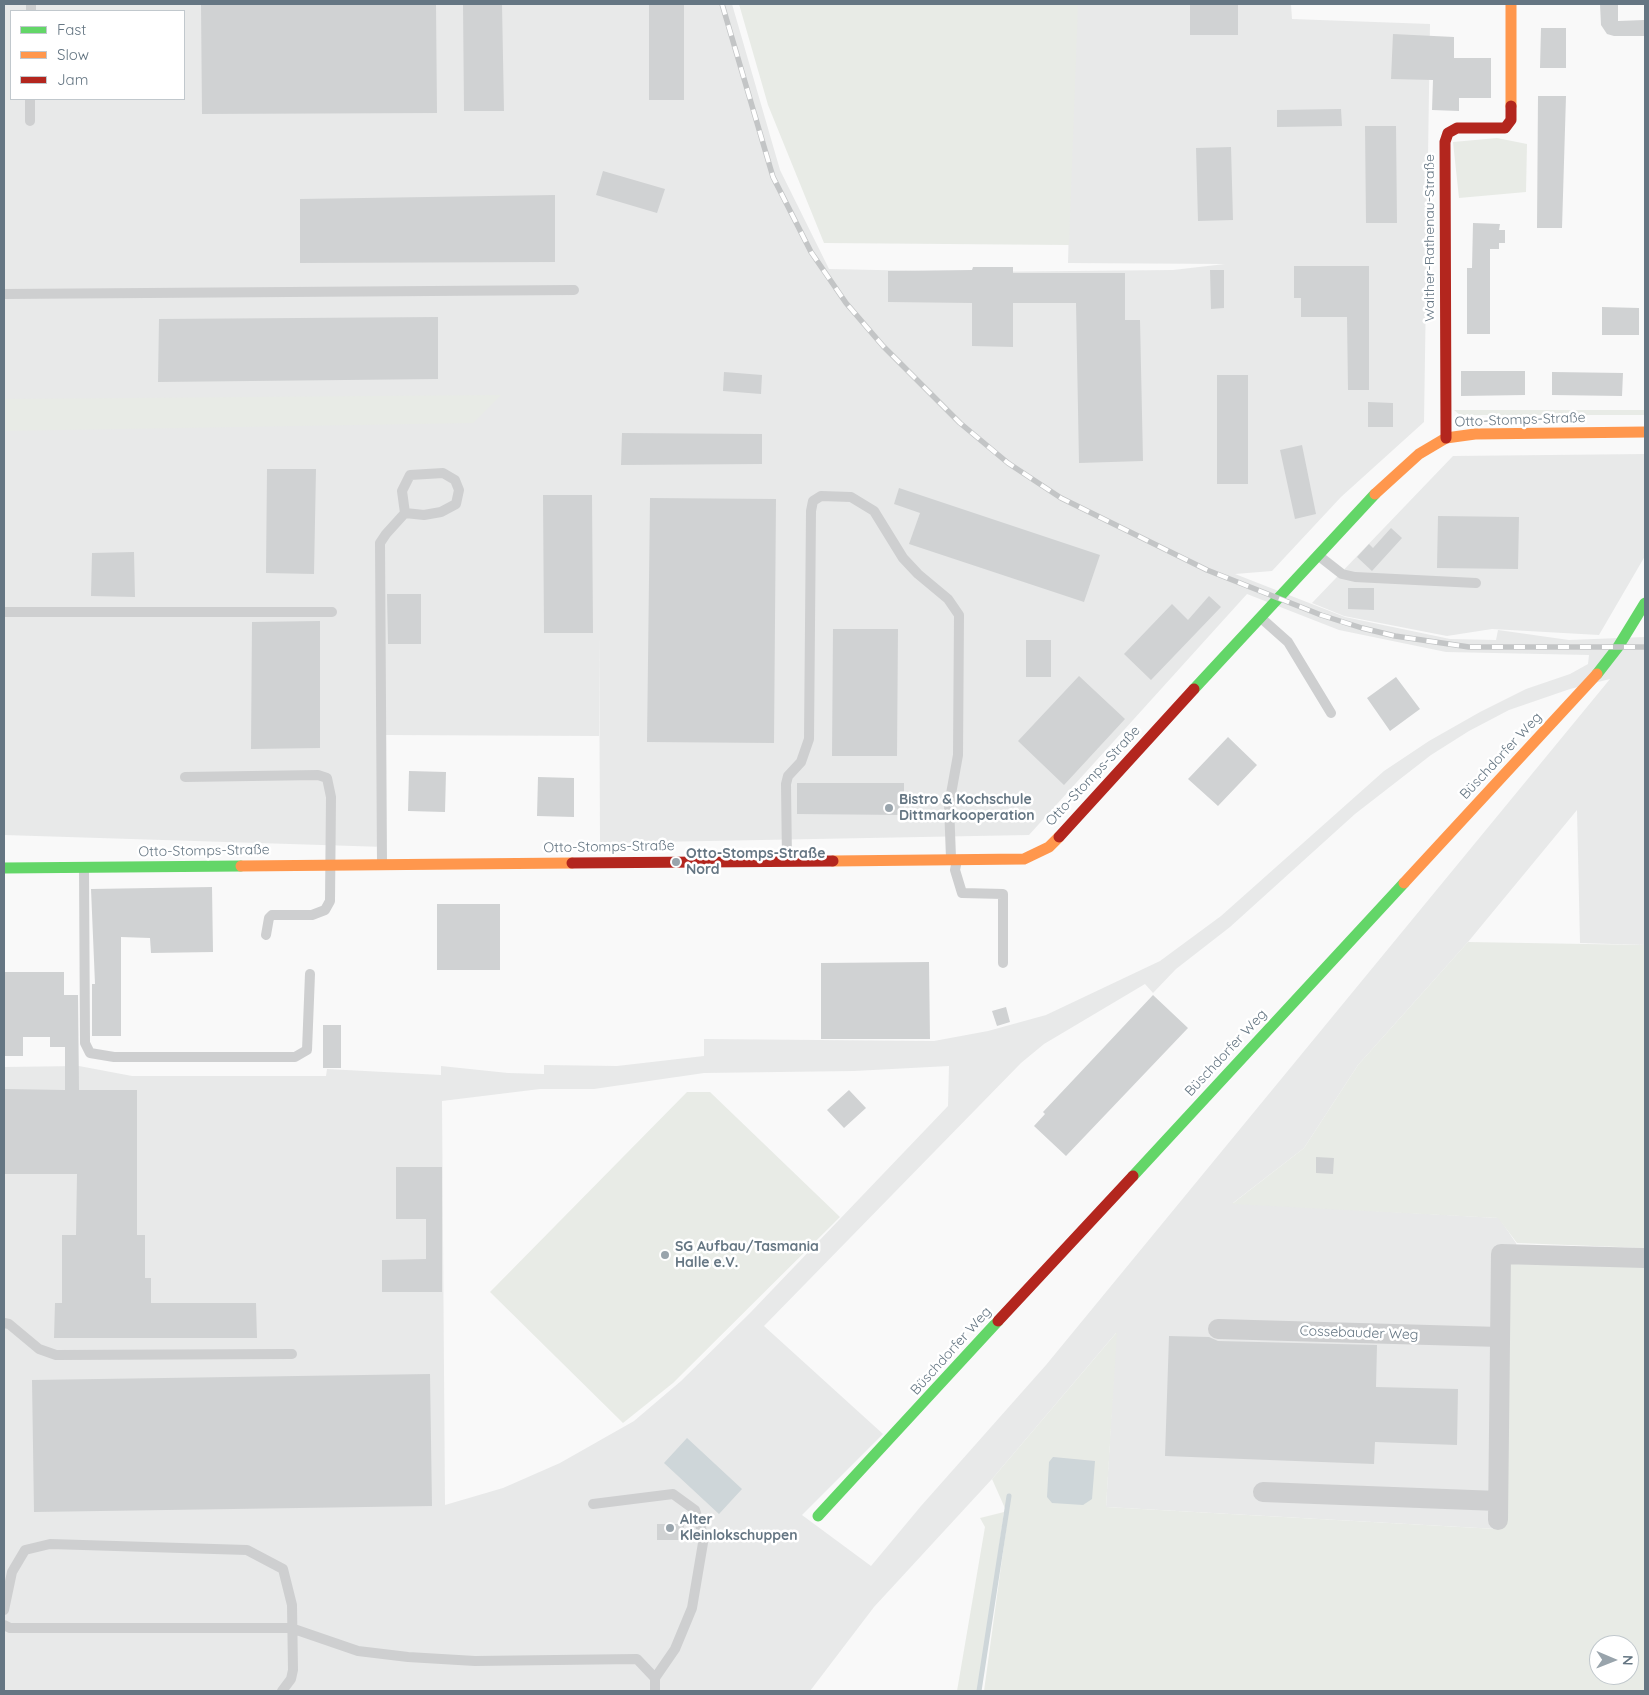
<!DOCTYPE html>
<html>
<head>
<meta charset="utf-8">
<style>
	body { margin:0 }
	#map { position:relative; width:1649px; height:1695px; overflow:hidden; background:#f9f9f9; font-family:Quicksand,sans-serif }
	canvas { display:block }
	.frame { position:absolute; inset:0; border:5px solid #657683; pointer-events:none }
	.legend { position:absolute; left:10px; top:10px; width:175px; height:90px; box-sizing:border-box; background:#fff; border:1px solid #c1c8cd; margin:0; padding:6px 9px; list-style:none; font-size:15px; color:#657683 }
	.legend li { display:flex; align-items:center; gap:10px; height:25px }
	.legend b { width:25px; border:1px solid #c1c8cd }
	.north { position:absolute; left:1589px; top:1635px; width:50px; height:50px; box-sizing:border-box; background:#fff; border:1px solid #c1c8cd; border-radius:50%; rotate:91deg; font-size:14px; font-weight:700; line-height:20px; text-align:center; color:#657683 }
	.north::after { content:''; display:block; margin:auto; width:18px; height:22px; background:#99a4ac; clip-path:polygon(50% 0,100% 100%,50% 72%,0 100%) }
</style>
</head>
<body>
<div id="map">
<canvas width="1649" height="1695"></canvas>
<div class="frame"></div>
<ul class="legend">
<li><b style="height:6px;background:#63d668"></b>Fast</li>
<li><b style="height:6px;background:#ff974d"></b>Slow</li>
<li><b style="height:6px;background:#b3261e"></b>Jam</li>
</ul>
<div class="north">N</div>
</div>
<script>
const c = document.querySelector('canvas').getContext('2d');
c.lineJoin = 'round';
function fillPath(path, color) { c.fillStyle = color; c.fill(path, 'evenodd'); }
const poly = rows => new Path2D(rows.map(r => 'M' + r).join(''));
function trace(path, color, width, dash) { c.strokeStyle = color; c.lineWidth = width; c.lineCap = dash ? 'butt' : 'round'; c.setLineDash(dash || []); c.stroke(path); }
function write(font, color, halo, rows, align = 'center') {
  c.font = font + ' Quicksand,sans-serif'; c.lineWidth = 5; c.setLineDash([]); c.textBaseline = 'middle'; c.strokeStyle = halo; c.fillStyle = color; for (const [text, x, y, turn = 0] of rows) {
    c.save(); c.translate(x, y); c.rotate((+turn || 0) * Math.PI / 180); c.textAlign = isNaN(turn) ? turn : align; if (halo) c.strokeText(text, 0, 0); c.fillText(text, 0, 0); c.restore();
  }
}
const built = poly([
	[4,4,732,4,780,170,829,269,972,272,1173,270,1225,264,1068,263,1075,4,1291,4,1292,19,1430,24,1424,422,1341,497,1272,571,1235,574,1345,617,1450,639,1496,640,1498,630,1569,640,1645,637,1645,945,1580,943,1577,810,1468,942,1358,1065,1304,1148,1233,1203,1499,1218,1516,1243,1518,1253,1496,1529,1106,1507,1116,1333,992,1479,874,1607,810,1691,4,1691,4,1067,79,1066,132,1076,326,1076,327,1069,441,1075,441,1066,508,1073,544,1074,544,1065,617,1066,704,1056,704,1039,934,1041,988,1031,1046,1015,1160,961,1221,916,1384,771,1429,741,1480,712,1526,689,1570,674,1588,664,1589,655,1446,652,1339,630,1247,594,1029,835,600,843,599,631,599,736,385,735,385,847,4,835],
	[11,11,184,11,184,99,11,99],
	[1610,679,1046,1365,921,1506,871,1566,802,1515,883,1434,764,1326,1021,1063,1044,1044,1145,984,1153,993,1176,969,1230,927,1355,814,1431,755,1469,731,1509,710,1570,689],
	[949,1066,948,1106,750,1313,681,1381,634,1421,560,1463,503,1488,445,1505,442,1101,540,1089,594,1089,704,1073,854,1071],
	[1645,454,1645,556,1599,635,1492,629,1447,636,1344,616,1312,603,1453,456]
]);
const green = poly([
	[739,4,1078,4,1069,245,824,243,768,105],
	[1497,138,1527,144,1526,192,1459,198,1453,142],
	[501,395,473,423,4,431,4,399],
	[1454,410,1645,410,1645,415,1460,415],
	[1468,942,1645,945,1645,1248,1517,1243,1498,1218,1232,1204,1304,1148,1358,1065],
	[687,1092,710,1092,840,1217,673,1383,623,1423,490,1292],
	[1503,1257,1645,1260,1645,1691,984,1691,1008,1515,992,1479,1117,1332,1106,1507,1496,1529],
	[1599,1645,1629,1645,1629,1675,1599,1675],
	[1004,1512,979,1691,957,1691,985,1527,980,1518]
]);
const water = poly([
	[687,1438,742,1489,719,1514,664,1463],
	[1053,1457,1095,1461,1092,1499,1083,1505,1052,1503,1047,1497,1049,1462]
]);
const stream = poly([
	[979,1691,1009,1496]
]);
const building = poly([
	[201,4,436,4,437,113,202,114],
	[463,4,502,4,504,111,464,111],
	[649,4,684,4,684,100,649,100],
	[1190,4,1238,4,1238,35,1190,35],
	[1600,4,1618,4,1618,21,1644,20,1644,36,1614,36,1607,34,1601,25],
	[1541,28,1566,28,1566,68,1540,68],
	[1393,34,1454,37,1454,58,1491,58,1491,98,1459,98,1459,111,1432,110,1433,80,1391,79],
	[1538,96,1566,96,1562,228,1537,228],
	[1341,109,1342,126,1277,127,1277,110],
	[1365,126,1396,126,1397,223,1366,223],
	[1231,147,1233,220,1198,221,1196,148],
	[603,171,665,189,657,213,596,195],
	[555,195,555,262,300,263,300,199],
	[1473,223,1500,224,1499,230,1505,230,1505,243,1499,243,1499,249,1490,249,1490,334,1467,334,1467,268,1472,268],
	[1294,266,1369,266,1369,390,1348,390,1347,317,1301,317,1301,298,1294,298],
	[973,267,1013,267,1013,273,1125,273,1125,320,1140,320,1143,461,1079,463,1076,303,1013,303,1013,347,972,346,972,303,888,302,888,271,972,270],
	[1210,270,1224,270,1224,308,1211,309],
	[1602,307,1639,308,1639,335,1602,335],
	[438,317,438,379,158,382,159,319],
	[1461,371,1525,371,1525,395,1461,396],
	[724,372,762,375,761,394,723,391],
	[1552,372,1623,373,1622,396,1552,395],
	[1217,375,1248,375,1248,484,1217,484],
	[1368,402,1393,403,1393,427,1368,427],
	[622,433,762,434,762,464,621,465],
	[1302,445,1316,514,1295,519,1280,450],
	[267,469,316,469,314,574,266,573],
	[899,488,1100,555,1084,602,909,544,920,513,894,504],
	[543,495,592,495,593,633,544,633],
	[650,498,776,499,774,743,647,742],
	[1438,516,1519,517,1518,569,1437,568],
	[1391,528,1402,538,1372,571,1357,557,1369,544,1373,548],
	[134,552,135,597,91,596,92,553],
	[1348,588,1374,588,1374,610,1348,609],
	[387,594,421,594,421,644,388,644],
	[1209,596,1221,607,1151,680,1124,654,1172,604,1188,620],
	[320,621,320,748,251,749,252,622],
	[833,629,898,629,897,756,832,756],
	[1026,640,1051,640,1051,677,1026,677],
	[1079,676,1125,719,1064,785,1018,741],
	[1396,677,1420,709,1390,731,1367,698],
	[1228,737,1257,765,1218,806,1188,779],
	[409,771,446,772,445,812,408,811],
	[538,777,574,778,574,817,537,816],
	[797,783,904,783,904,815,797,814],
	[212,887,213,952,151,953,150,938,121,937,121,1036,92,1036,92,984,95,984,91,889],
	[437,904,500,904,500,970,437,970],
	[929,962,930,1039,821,1039,821,963],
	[4,972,64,972,64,995,78,995,79,1090,137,1090,137,1235,145,1235,145,1278,151,1278,151,1303,256,1303,257,1338,54,1338,55,1303,62,1303,62,1235,76,1235,77,1174,4,1174,4,1089,65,1090,65,1047,50,1047,50,1037,23,1037,23,1056,4,1056],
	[1153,995,1188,1028,1066,1156,1034,1126,1045,1114,1043,1112],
	[1006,1007,1010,1022,997,1026,992,1011],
	[323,1025,341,1025,341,1068,323,1068],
	[849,1090,866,1108,844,1128,827,1110],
	[1316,1157,1334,1158,1333,1174,1316,1173],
	[396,1167,442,1167,442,1292,382,1292,382,1260,426,1259,426,1219,396,1219],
	[1169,1336,1209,1337,1218,1341,1377,1345,1376,1387,1458,1389,1457,1445,1375,1442,1374,1464,1165,1456],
	[430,1374,432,1506,34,1512,32,1380],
	[657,1524,684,1524,684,1540,657,1540]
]);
const lane = poly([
	[31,11,31,4],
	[30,121,30,99],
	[4,294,574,290],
	[1319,556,1342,574,1355,577,1476,583],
	[4,612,332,612],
	[1261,618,1288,642,1331,713],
	[185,777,318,775,327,778,331,797,330,901,325,910,312,915,272,915,269,918,266,935],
	[787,860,786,784,788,776,801,762,809,739,811,511,813,501,821,496,851,497,874,511,903,558,918,574,948,599,959,615,958,755,949,805,951,858],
	[957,860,955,870,962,893,1003,894,1003,963],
	[382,864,380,543,386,534,405,513,424,515,441,512,456,504,459,490,455,480,443,473,410,475,402,491,405,513],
	[84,868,85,1043,90,1053,114,1057,295,1057,307,1050,310,974],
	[4,1323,9,1324,39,1349,56,1355,292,1354],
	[593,1504,673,1494,695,1510,704,1537,692,1608,675,1649,655,1678],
	[4,1610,12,1572,25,1550,50,1544,247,1550,283,1569,292,1605,293,1670,291,1679,282,1691],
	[4,1625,10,1628,291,1628,358,1651,408,1657,475,1661,637,1659,655,1678,655,1691]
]);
const street = poly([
	[1218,1329,1500,1337],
	[1263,1492,1498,1501],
	[1498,1520,1501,1254,1645,1258]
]);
const fast = poly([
	[1597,674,1618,647,1645,603],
	[1194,689,1375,494],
	[4,868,241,866],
	[1133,1176,1404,883],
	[818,1516,998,1321]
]);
const slow = poly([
	[1511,4,1511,106],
	[1375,494,1419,454,1446,438,1475,434,1645,432],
	[833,861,1024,859,1049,847,1059,837],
	[241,866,572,863],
	[1404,883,1597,674]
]);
const jam = poly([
	[1446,438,1445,142,1448,133,1457,128,1505,128,1511,120,1511,106],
	[1059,837,1194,689],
	[572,863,833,861],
	[998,1321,1133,1176]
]);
const rail = poly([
	[722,4,773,177,811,252,846,303,883,346,960,423,1008,463,1061,498,1207,570,1321,615,1362,628,1395,636,1469,647,1645,647]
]);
const markers = [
	[889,808,5,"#99a4ac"],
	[676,862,5,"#99a4ac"],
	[665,1255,5,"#99a4ac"],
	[670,1528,5,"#99a4ac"]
];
const streetNames = [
	["Walther-Rathenau-Straße",1430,238,-90],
	["Otto-Stomps-Straße",1520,420,-2],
	["Büschdorfer Weg",1501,756,-47],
	["Otto-Stomps-Straße",1093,776,-47],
	["Otto-Stomps-Straße",609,847,-1],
	["Otto-Stomps-Straße",204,851,-1],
	["Büschdorfer Weg",1226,1053,-47],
	["Cossebauder Weg",1359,1333,2],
	["Büschdorfer Weg",951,1351,-48]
];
const poiNames = [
	["Bistro & Kochschule",899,800],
	["Dittmarkooperation",899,816],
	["Otto-Stomps-Straße",686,854],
	["Nord",686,870],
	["SG Aufbau/Tasmania",675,1247],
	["Halle e.V.",675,1263],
	["Alter",680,1520],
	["Kleinlokschuppen",680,1536]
];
fillPath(built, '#e8e9e9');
fillPath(green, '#e8ebe6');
fillPath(water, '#ced6d9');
trace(stream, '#ced6d9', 5);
fillPath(building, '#d0d2d3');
trace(lane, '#cecfd0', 10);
trace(street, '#cecfd0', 20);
trace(fast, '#63d668', 11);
trace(slow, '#ff974d', 11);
trace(jam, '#b3261e', 11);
trace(rail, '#c3c5c6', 5.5);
trace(rail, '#fff', 4, [11]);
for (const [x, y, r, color] of markers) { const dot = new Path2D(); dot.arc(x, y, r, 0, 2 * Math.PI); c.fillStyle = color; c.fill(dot); trace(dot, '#fff', 2); }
write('14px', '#657683', '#fff', streetNames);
write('bold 14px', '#657683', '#fff', poiNames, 'left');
</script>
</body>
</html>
